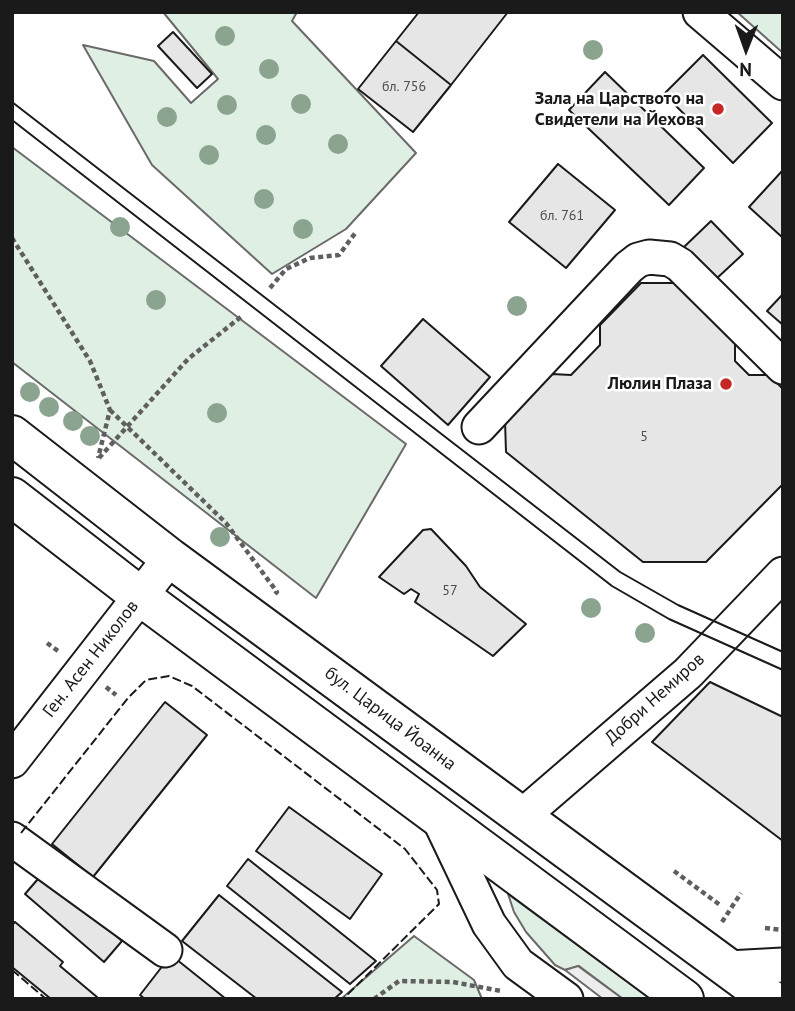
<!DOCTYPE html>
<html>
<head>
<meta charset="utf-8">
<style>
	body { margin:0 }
	#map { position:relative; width:795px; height:1011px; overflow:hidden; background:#fff; font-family:"PT Sans",sans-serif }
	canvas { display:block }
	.frame { position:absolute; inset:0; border:14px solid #1a1a1a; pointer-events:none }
	.north { position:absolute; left:711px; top:14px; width:70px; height:70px; -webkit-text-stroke:5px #fff; paint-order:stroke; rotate:181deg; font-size:19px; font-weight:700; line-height:28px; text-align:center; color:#1a1a1a }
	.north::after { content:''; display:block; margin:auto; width:24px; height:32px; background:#1a1a1a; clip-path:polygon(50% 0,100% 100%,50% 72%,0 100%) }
</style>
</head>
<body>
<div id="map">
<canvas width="795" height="1011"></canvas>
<div class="frame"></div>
<div class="north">N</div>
</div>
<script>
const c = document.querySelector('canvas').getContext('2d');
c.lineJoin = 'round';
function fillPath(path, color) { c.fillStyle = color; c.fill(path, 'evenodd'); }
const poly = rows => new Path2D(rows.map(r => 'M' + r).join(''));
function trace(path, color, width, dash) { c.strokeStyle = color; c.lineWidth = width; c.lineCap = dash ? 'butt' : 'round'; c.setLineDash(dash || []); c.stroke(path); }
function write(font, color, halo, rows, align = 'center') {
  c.font = font + ' "PT Sans",sans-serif'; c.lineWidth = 5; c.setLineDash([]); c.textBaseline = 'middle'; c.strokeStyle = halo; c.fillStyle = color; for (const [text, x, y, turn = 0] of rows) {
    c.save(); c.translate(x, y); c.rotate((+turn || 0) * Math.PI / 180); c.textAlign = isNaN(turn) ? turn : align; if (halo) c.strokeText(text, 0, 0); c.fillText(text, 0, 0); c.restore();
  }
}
const green = poly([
	[163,12,297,12,292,21,416,153,346,229,272,274,152,165,83,45,154,61,191,103,218,79,163,12],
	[737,12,783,12,783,53,737,12],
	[12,147,406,444,316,598,12,362,12,147],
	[508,894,651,999,623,999,579,966,565,970,555,965,526,932,514,912,508,894],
	[414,936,474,980,482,999,341,999,414,936]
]);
const parking = poly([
	[578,966,623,999,603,999,565,970,578,966]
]);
const building = poly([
	[419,12,508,12,451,85,396,41,419,12],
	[173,32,212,74,197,88,158,46,173,32],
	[396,41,451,85,413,132,358,89,396,41],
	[703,55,772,123,733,163,664,94,703,55],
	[605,72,704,168,669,205,569,110,605,72],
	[558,164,615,210,566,268,509,222,558,164],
	[783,170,783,238,749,207,783,170],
	[711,221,743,254,715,280,684,247,711,221],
	[641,283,675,283,735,342,735,361,749,375,769,375,783,389,783,484,706,562,643,562,506,452,505,421,552,374,571,375,600,345,600,325,641,283],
	[783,294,783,325,767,311,783,294],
	[423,319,490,377,448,425,381,366,423,319],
	[431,529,466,566,480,587,526,624,493,656,415,602,419,594,411,589,404,594,379,577,423,530,431,529],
	[710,682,783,717,783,841,652,742,710,682],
	[165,702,207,735,93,877,52,844,165,702],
	[289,807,382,874,350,919,256,851,289,807],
	[248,859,376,961,350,984,227,886,248,859],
	[44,872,122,941,104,962,25,894,44,872],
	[219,895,342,992,334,999,257,999,182,941,219,895],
	[15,922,63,962,60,966,97,997,96,999,51,999,12,967,12,925,15,922],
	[171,955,226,999,145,999,140,995,171,955]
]);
const path = poly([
	[12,238,90,361,110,410,98,458],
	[270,288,286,269,310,258,339,255,356,232],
	[110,410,226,523,277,592,275,594],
	[99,458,188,359,242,316],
	[47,643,58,651],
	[106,687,116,695],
	[674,871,720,905],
	[722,922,741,893],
	[765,928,783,930],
	[374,999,399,981,453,982,501,991]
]);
const minor = poly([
	[700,12,783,83],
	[479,427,629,267,638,260,649,257,670,259,680,265,783,367],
	[12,761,170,558],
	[438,817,489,924,518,964,566,999],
	[521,817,688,673,783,574],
	[12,839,165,950],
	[728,968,783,965]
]);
const major = poly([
	[12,435,170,558,770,999],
	[12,497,140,596,684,999]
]);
const tram = poly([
	[12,102,620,572,678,605,783,652],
	[12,120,612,586,669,619,783,670]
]);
const fence = poly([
	[21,833,128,698,146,680,169,676,192,686,405,849,437,890,439,904,343,999],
	[12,970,46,999]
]);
const trees = [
	[225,36],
	[593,50],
	[269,69],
	[301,104],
	[227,105],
	[167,117],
	[266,135],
	[338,144],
	[209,155],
	[264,199],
	[120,227],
	[303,229],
	[156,300],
	[517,306],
	[30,392],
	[49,407],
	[217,413],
	[73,421],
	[90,436],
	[220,537],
	[591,608],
	[645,633]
];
const markers = [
	[718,109,7,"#c62828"],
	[726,384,7,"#c62828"]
];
const numberNames = [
	["бл. 756",404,87],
	["бл. 761",562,216],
	["5",644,437],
	["57",450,591]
];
const poiNames = [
	["Зала на Царството на",704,99],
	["Свидетели на Йехова",704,120],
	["Люлин Плаза",712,384]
];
const streetNames = [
	["Ген. Асен Николов",91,659,-52],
	["Добри Немиров",655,699,-42],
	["бул. Царица Йоанна",390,719,37]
];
fillPath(green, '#e0efe3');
trace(green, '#6a6a6a', 2);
fillPath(parking, '#ededed');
trace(parking, '#6a6a6a', 2);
fillPath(building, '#e6e6e6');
trace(building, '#1a1a1a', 2);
trace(minor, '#1a1a1a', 37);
trace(major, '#1a1a1a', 42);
trace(path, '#5f5f5f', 4.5, [5, 3.5]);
trace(minor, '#fff', 33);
trace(major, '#fff', 38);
trace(tram, '#1a1a1a', 2);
trace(fence, '#1a1a1a', 2, [9, 3.5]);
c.fillStyle = '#8aa48f';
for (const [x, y] of trees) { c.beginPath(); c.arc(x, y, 10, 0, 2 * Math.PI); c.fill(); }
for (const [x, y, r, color] of markers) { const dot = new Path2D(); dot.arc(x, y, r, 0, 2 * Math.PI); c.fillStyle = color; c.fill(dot); trace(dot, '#fff', 2.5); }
write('14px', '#4d4d4d', null, numberNames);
write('bold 18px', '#1a1a1a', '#fff', poiNames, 'right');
write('18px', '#1a1a1a', '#fff', streetNames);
</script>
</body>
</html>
